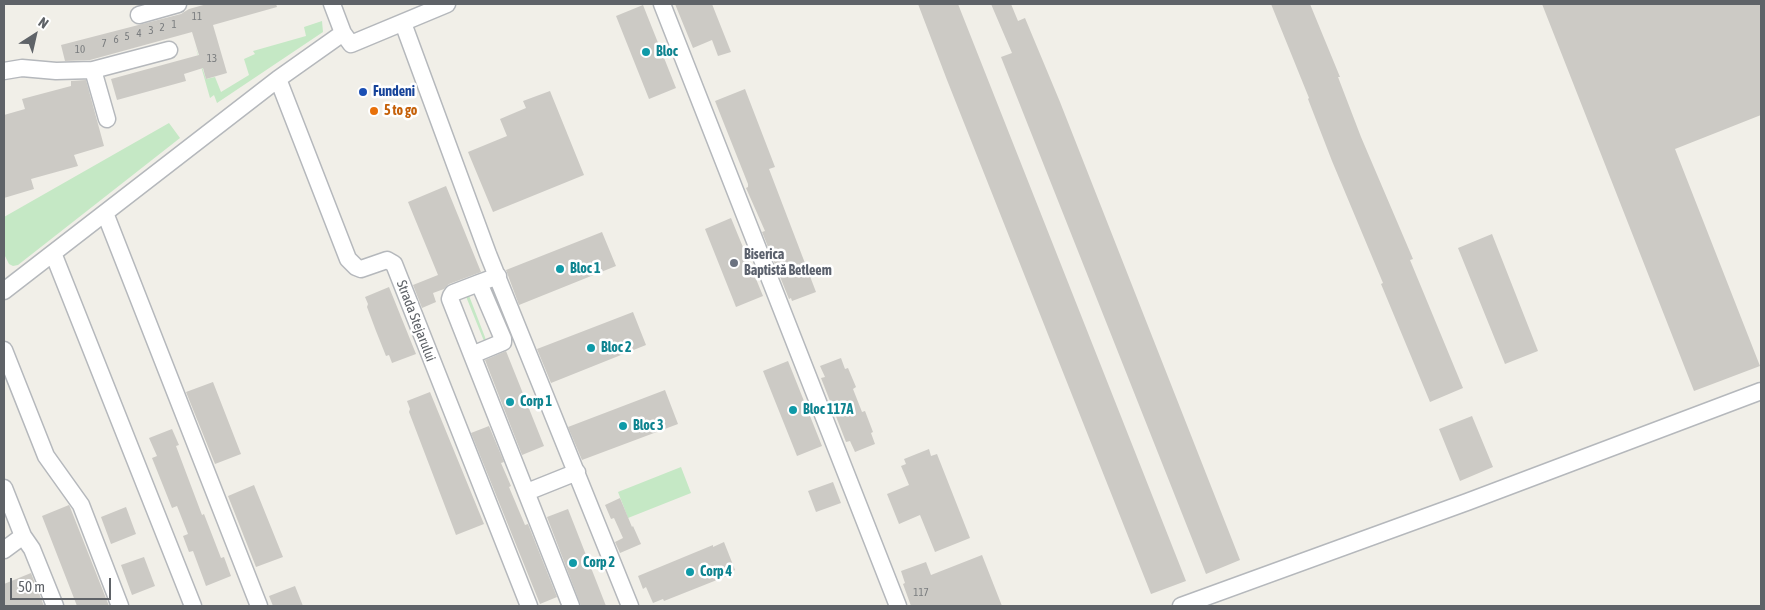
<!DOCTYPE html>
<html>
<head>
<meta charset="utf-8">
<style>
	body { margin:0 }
	#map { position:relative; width:1765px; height:610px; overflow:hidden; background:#f1efe8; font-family:"Asap Condensed",sans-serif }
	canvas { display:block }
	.frame { position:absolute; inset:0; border:5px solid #5f6368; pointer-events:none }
	.north { position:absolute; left:10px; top:10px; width:50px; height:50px; -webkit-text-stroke:4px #fff; paint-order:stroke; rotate:35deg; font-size:14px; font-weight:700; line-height:20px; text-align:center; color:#5f6368 }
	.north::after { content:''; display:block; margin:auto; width:18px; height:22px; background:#5f6368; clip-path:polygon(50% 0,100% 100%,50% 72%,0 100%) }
	.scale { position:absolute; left:10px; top:578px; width:101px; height:22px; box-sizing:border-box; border:2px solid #5f6368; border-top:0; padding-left:6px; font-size:15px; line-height:18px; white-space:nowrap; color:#5f6368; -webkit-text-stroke:4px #fff; paint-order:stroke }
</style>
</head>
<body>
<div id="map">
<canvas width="1765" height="610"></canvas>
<div class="frame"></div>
<div class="north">N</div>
<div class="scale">50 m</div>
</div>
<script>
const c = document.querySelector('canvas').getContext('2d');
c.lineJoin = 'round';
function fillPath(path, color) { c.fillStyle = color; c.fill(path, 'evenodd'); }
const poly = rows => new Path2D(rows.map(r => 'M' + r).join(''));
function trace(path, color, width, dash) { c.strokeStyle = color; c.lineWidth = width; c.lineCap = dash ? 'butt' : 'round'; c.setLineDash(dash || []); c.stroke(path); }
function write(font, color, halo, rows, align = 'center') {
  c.font = font + ' "Asap Condensed",sans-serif'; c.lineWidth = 5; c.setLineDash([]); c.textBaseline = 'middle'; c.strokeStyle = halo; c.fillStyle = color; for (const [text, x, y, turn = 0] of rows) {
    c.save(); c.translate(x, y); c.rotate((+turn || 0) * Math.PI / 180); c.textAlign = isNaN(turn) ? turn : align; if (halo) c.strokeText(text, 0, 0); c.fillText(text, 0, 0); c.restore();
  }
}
const green = poly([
	[322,21,323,32,217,103,214,95,210,98,195,45,206,79,215,77,221,92,249,75,244,59,255,54,253,51,306,36,304,27],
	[169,123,180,138,18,265,13,266,9,264,4,254,4,217],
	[468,293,488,345,486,346,465,294],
	[681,467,691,493,628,518,618,492]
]);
const building = poly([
	[207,4,276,4,277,7,213,25,227,73,206,79,203,68,184,74,186,81,117,100,111,79,199,55,192,32,90,60,65,61,61,45,181,14,189,9],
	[675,4,712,4,731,52,718,56,712,40,693,48],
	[918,4,958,4,1186,581,1151,594,947,80],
	[991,4,1011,4,1018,21,1025,18,1060,102,1240,560,1206,574,1001,57,1012,53],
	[1271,4,1310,4,1340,77,1338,77,1361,137,1413,259,1410,260,1463,388,1430,402,1381,284,1383,283,1332,161,1308,99,1309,98],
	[1542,4,1761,4,1761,115,1675,149,1760,366,1694,391],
	[643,5,676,88,649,99,616,16],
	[86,80,104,146,74,155,78,166,31,179,34,189,4,198,4,115,25,109,22,99,71,86,71,81],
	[745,89,775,167,769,169,816,292,792,301,791,298,789,299,762,232,765,231,746,188,748,187,748,184,715,101],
	[550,91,584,175,493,212,468,152,507,136,500,119,526,108,523,101],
	[446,186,481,272,449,284,444,289,433,293,436,302,422,308,413,285,438,275,408,202],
	[731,218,763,296,736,307,705,229],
	[602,232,616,266,519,305,506,270],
	[1492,234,1538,351,1505,364,1458,248],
	[389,287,416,354,392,363,389,355,386,356,376,331,367,307,368,304,365,297],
	[633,312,646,345,551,383,537,349],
	[506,351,544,446,522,455,485,360],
	[841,358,845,369,848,368,856,387,853,389,862,412,865,411,873,432,871,433,875,444,855,452,850,441,846,442,821,378,825,377,820,366],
	[788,361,822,446,797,456,763,371],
	[213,382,241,454,215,464,186,392],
	[665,390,678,424,582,460,568,427],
	[430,392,484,524,456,535,409,412,410,409,407,401],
	[1472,416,1493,467,1460,481,1439,429],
	[489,426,504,462,501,463,511,486,509,487,525,525,528,524,557,597,540,604,471,433],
	[172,429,179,445,176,446,202,515,204,514,221,558,224,557,231,576,206,586,193,551,189,552,183,536,188,534,177,506,172,508,152,458,157,456,149,438],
	[929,449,931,456,937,454,970,538,935,552,920,515,899,524,887,494,909,485,901,466,906,464,904,459],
	[833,482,841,503,816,512,808,491],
	[254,485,283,557,256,567,228,496],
	[620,498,632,527,633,526,641,544,620,553,615,542,623,538,614,518,611,519,605,505],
	[69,505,70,507,109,606,77,606,42,516],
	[126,507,136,534,111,544,101,517],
	[568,509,606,606,581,606,547,517],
	[724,542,735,570,727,574,727,576,664,601,663,599,653,603,646,587,643,589,638,576,713,545,713,547],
	[982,555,1002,606,911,606,903,584,905,583,901,571,926,562,931,575],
	[144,557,155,586,132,595,121,565],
	[31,573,44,606,4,606,4,584],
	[295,586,303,606,273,606,269,596]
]);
const street = poly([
	[332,4,343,33,351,44,447,4],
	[662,4,898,606],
	[139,15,178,4],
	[403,23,488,254,630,606],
	[93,70,107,119],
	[4,71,22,68,56,71,93,70,169,50],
	[278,79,348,259,356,267,361,269,387,260,394,264,529,606],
	[105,213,259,606],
	[53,253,193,606],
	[479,283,503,339,503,342,472,355,450,299,451,296,453,293,479,283,498,276],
	[4,291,278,79,343,33],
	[4,350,46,456,81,505,120,606],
	[472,355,571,606],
	[4,488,23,536,32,549,55,606],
	[527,492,577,472],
	[4,550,23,536],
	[1181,606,1467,502,1761,391]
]);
const markers = [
	[646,52,5,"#0f9aa8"],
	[363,92,5,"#1a4fb4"],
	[374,111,5,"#e8710a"],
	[734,263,5,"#6b7280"],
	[560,269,5,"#0f9aa8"],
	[591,348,5,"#0f9aa8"],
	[510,402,5,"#0f9aa8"],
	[793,410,5,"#0f9aa8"],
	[623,426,5,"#0f9aa8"],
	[573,563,5,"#0f9aa8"],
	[690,572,5,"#0f9aa8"]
];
const numberNames = [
	["11",197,17],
	["1",174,25],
	["2",162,28],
	["3",151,31],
	["4",139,34],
	["5",127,37],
	["6",116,40],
	["7",104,44],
	["10",80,50],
	["13",212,59],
	["117",921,593]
];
const cultureNames = [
	["Bloc",656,52],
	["Bloc 1",570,269],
	["Bloc 2",601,348],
	["Corp 1",520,402],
	["Bloc 117A",803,410],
	["Bloc 3",633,426],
	["Corp 2",583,563],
	["Corp 4",700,572]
];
const transitNames = [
	["Fundeni",373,92]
];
const foodNames = [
	["5 to go",384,111]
];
const worshipNames = [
	["Biserica",744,255],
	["Baptistă Betleem",744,271]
];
const streetNames = [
	["Strada Stejarului",416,321,69]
];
fillPath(green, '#c5e8c5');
fillPath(building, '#cccac5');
trace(street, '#b5b8bc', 19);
trace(street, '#fff', 16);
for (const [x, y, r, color] of markers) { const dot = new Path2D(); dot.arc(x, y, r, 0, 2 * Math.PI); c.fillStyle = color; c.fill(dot); trace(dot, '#fff', 2); }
write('11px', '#7a7d7f', null, numberNames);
write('bold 14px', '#0d838f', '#fff', cultureNames, 'left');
write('bold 14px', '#164399', '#fff', transitNames, 'left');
write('bold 14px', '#c56008', '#fff', foodNames, 'left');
write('bold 14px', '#5b616d', '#fff', worshipNames, 'left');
write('14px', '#5f6368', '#fff', streetNames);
</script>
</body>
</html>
